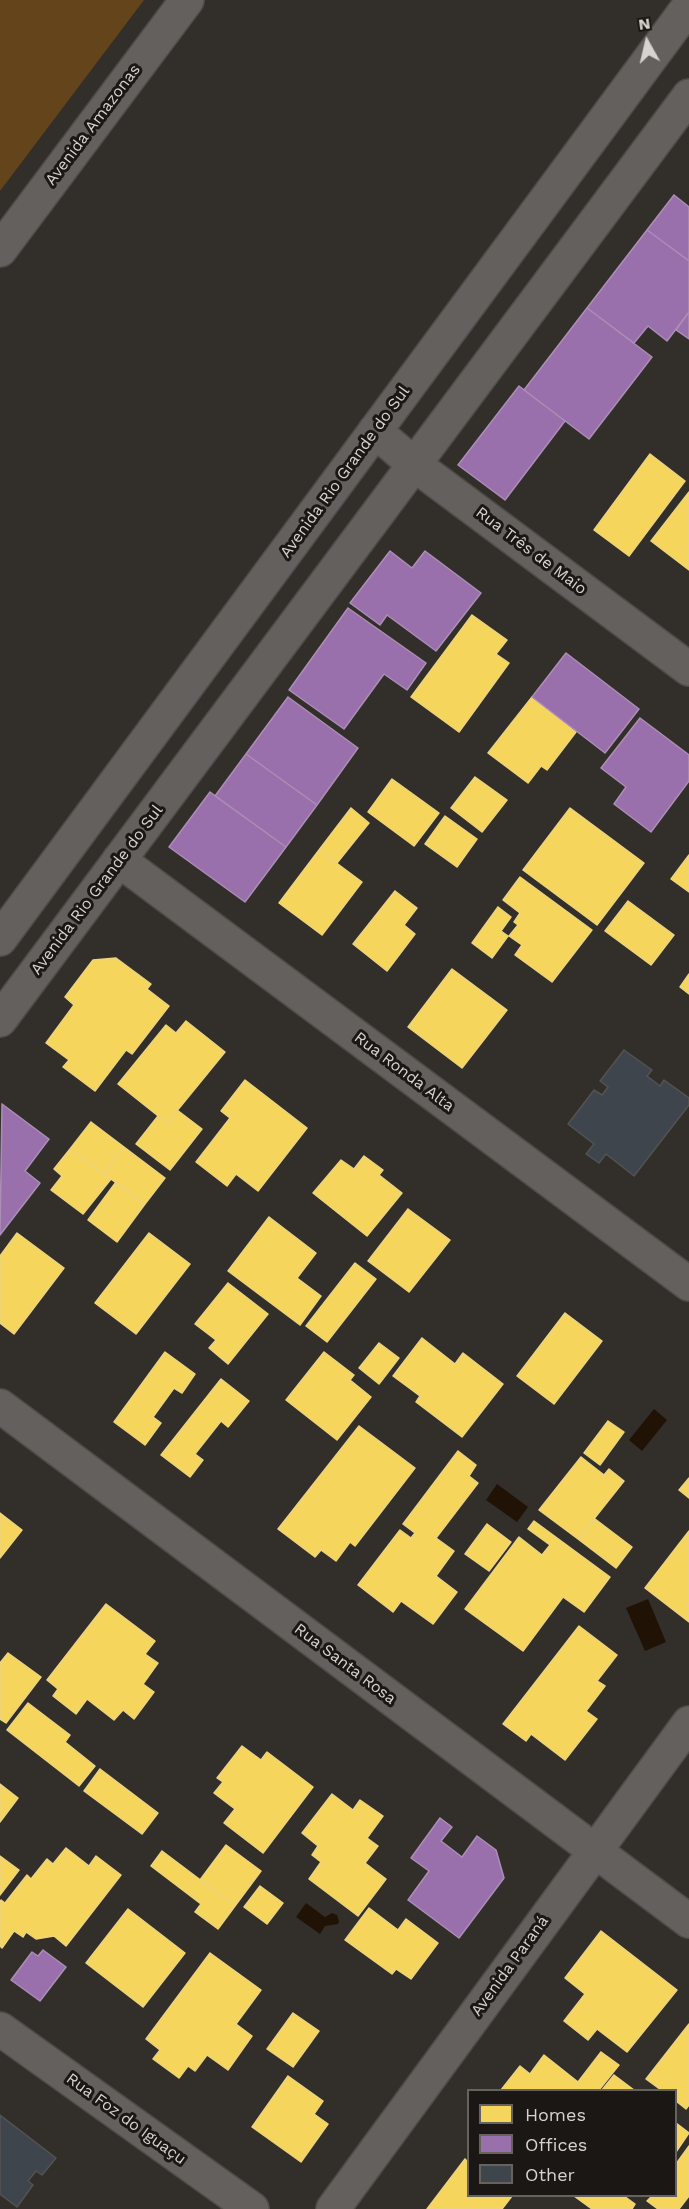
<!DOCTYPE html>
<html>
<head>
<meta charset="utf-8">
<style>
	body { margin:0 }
	#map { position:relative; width:689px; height:2209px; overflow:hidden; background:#322e2a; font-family:"Work Sans",sans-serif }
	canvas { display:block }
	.legend { position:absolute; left:467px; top:2089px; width:210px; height:108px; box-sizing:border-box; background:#1a1714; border:2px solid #66625e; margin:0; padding:8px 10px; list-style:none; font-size:18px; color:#d7d3ce }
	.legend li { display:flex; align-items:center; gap:12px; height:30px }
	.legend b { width:30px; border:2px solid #66625e }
	.north { position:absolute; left:617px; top:12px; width:60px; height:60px; -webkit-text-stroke:4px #1a1714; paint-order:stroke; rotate:352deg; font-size:16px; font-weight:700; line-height:24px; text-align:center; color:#d7d3ce }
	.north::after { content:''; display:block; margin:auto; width:21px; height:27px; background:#d7d3ce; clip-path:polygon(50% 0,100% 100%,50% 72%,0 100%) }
</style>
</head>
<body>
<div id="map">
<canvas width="689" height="2209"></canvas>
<ul class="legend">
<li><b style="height:16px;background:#f6d55c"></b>Homes</li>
<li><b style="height:16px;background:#9970ab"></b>Offices</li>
<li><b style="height:16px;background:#3f454c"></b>Other</li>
</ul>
<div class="north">N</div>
</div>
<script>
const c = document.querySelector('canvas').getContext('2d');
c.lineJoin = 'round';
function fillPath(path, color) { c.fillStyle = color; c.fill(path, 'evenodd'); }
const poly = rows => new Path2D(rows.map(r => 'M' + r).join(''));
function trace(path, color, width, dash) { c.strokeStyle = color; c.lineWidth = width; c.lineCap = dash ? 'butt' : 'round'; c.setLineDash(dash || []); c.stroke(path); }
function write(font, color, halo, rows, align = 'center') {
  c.font = font + ' "Work Sans",sans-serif'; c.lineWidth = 6; c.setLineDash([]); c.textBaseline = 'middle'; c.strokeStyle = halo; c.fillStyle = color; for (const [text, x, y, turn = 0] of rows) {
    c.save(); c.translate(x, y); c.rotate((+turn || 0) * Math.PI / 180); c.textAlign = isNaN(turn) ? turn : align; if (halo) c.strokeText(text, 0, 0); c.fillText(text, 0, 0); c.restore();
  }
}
const green = poly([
	[0,0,144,0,0,191]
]);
const water = poly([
	[654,1409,667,1420,642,1451,629,1440],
	[497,1484,528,1507,517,1522,486,1500],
	[648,1599,666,1642,645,1651,626,1608],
	[306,1903,325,1917,332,1913,337,1915,339,1921,338,1924,325,1926,320,1934,296,1917]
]);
const homes = poly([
	[650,454,685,481,629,556,594,530,650,454],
	[689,492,689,570,651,541,689,492],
	[472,615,507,640,496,654,509,663,459,732,411,697,472,615],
	[532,697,576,732,547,770,541,766,528,783,488,753,532,697],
	[475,777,507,800,482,832,451,808,475,777],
	[392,779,439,813,414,846,368,812,392,779],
	[351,808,369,823,337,863,319,850,351,808],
	[570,808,644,863,597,925,523,870,570,808],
	[445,816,477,839,457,867,425,844,445,816],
	[319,850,362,882,322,935,279,903,319,850],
	[689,855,689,892,671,879,689,855],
	[520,877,592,930,552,982,515,955,522,945,509,936,518,925,514,922,520,913,503,900,520,877],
	[395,891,417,908,404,925,415,934,387,971,353,944,395,891],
	[628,901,674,935,651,965,605,931,628,901],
	[498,907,511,917,501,931,508,936,492,958,472,943,498,907],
	[116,958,151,984,147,989,169,1006,132,1054,126,1050,95,1091,63,1067,69,1060,46,1043,74,1005,65,997,93,960,116,958],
	[452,969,507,1010,462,1068,408,1027,452,969],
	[689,974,689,994,680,987,689,974],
	[186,1021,225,1052,167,1123,118,1084,166,1025,176,1033,186,1021],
	[245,1080,307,1128,258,1191,236,1174,227,1186,196,1162,230,1118,221,1111,245,1080],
	[177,1110,202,1129,170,1170,136,1144,158,1116,167,1123,177,1110],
	[91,1122,124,1147,104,1174,70,1149,91,1122],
	[124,1147,165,1178,145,1204,104,1174,124,1147],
	[70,1149,111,1179,83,1214,51,1190,62,1176,54,1169,70,1149],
	[364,1156,383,1170,379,1175,402,1193,367,1236,313,1193,341,1160,354,1169,364,1156],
	[116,1182,145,1204,117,1242,88,1220,116,1182],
	[408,1209,450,1240,409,1292,368,1261,408,1209],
	[269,1217,316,1253,297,1278,321,1296,300,1325,228,1271,269,1217],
	[17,1233,64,1268,14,1334,0,1323,0,1256,17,1233],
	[149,1233,190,1264,136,1334,95,1303,149,1233],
	[355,1263,376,1279,327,1342,306,1326,355,1263],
	[228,1283,268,1314,228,1364,209,1348,216,1340,195,1324,228,1283],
	[565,1313,602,1341,554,1404,517,1376,565,1313],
	[422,1338,455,1364,463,1353,503,1384,462,1437,416,1402,420,1396,393,1376,422,1338],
	[379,1343,399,1358,379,1384,359,1368,379,1343],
	[165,1352,195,1374,182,1393,174,1388,153,1417,161,1423,145,1445,114,1422,165,1352],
	[324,1352,354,1375,350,1380,371,1397,337,1440,286,1400,324,1352],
	[221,1379,249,1401,228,1427,221,1421,195,1454,203,1460,190,1477,161,1455,221,1379],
	[608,1421,624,1432,600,1465,584,1453,608,1421],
	[359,1426,415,1468,355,1546,350,1542,336,1561,321,1550,315,1557,278,1529,359,1426],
	[458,1451,476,1465,469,1476,478,1483,436,1538,454,1551,436,1576,457,1592,433,1624,401,1601,393,1612,358,1585,400,1530,411,1538,415,1533,403,1524,458,1451],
	[581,1457,604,1475,609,1469,624,1481,578,1539,539,1510,581,1457],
	[689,1478,689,1498,679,1490,689,1478],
	[0,1513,22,1530,0,1558,0,1513],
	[595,1519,632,1547,616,1568,578,1539,595,1519],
	[534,1521,610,1577,584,1612,563,1597,523,1651,465,1609,519,1537,542,1555,550,1545,528,1529,534,1521],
	[487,1524,511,1542,489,1571,465,1554,487,1524],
	[689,1531,689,1622,645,1588,689,1531],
	[106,1604,155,1641,145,1654,158,1663,143,1684,154,1692,134,1719,123,1710,114,1720,87,1699,76,1714,53,1696,58,1689,47,1680,106,1604],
	[579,1626,617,1655,597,1681,605,1686,586,1711,597,1719,565,1760,531,1734,526,1741,503,1724,579,1626],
	[8,1653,41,1677,6,1723,0,1719,0,1663,8,1653],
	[28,1703,70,1735,65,1742,95,1766,79,1786,7,1730,28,1703],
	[242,1746,261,1760,267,1752,313,1787,263,1853,224,1823,235,1809,214,1793,223,1782,217,1778,242,1746],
	[100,1769,158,1813,142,1834,84,1791,100,1769],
	[0,1784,18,1798,0,1822,0,1784],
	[332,1794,353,1810,360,1800,383,1816,367,1838,378,1846,365,1863,386,1879,358,1916,309,1879,321,1862,312,1855,318,1846,302,1833,332,1794],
	[226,1845,261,1871,235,1906,200,1880,226,1845],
	[66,1848,89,1866,96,1856,121,1875,66,1946,54,1936,36,1939,26,1932,23,1937,14,1931,2,1948,0,1946,0,1902,1,1900,5,1903,27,1875,31,1879,47,1859,53,1864,66,1848],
	[162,1851,235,1906,218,1929,195,1912,201,1904,151,1866,162,1851],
	[0,1856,19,1870,0,1895,0,1856],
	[260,1886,283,1903,267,1924,244,1907,260,1886],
	[369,1908,398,1930,406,1919,438,1943,411,1979,396,1969,392,1974,345,1940,369,1908],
	[128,1909,185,1953,143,2007,86,1963,128,1909],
	[601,1931,677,1990,627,2052,597,2029,588,2040,564,2021,585,1994,565,1978,601,1931],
	[210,1953,261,1990,236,2024,252,2036,228,2070,207,2055,195,2071,188,2066,179,2078,153,2059,160,2050,146,2039,210,1953],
	[293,2013,319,2031,293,2067,267,2049,293,2013],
	[689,2024,689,2105,686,2109,676,2101,676,2090,661,2090,646,2079,689,2024],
	[601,2052,619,2065,599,2090,501,2090,520,2066,530,2074,544,2055,578,2082,601,2052],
	[614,2075,634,2090,602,2090,614,2075],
	[288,2076,323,2101,314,2114,328,2124,301,2162,252,2127,288,2076],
	[676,2123,689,2133,676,2152,676,2123],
	[689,2146,689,2196,679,2209,658,2209,647,2201,652,2196,676,2196,676,2164,689,2146],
	[465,2159,468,2162,468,2196,512,2196,502,2209,427,2209,465,2159],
	[574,2196,624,2196,635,2204,632,2209,592,2209,574,2196]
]);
const offices = poly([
	[674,195,689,207,689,261,647,230,674,195],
	[647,230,689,261,689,312,667,341,648,326,634,343,587,308,647,230],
	[587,308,652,357,589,439,524,390,587,308],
	[689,312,689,339,676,330,689,312],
	[519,386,565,421,505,500,458,465,519,386],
	[390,551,412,568,425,551,481,593,436,651,387,615,380,625,350,603,390,551],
	[348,608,426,663,407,690,384,674,344,729,289,690,348,608],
	[566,653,639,709,605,753,532,697,566,653],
	[288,697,358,748,317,805,246,754,288,697],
	[640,718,689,755,689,781,651,832,614,804,626,787,601,768,640,718],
	[246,754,317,805,286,847,215,796,246,754],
	[210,792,286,847,245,902,169,847,210,792],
	[2,1104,49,1139,25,1171,40,1183,0,1235,2,1104],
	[440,1818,452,1827,441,1841,462,1857,477,1836,496,1850,504,1878,459,1938,408,1900,429,1871,411,1858,440,1818],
	[43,1950,66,1967,40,2001,11,1980,32,1952,38,1956,43,1950]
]);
const building = poly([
	[624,1050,652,1070,647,1076,660,1086,664,1080,689,1098,689,1105,634,1176,606,1154,599,1163,586,1154,594,1144,568,1124,594,1090,602,1095,608,1087,600,1081,624,1050],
	[0,2115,56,2158,42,2175,36,2171,28,2181,33,2185,17,2207,0,2194,0,2115]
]);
const minor = poly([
	[375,431,415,465,689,669],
	[119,860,689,1284],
	[0,1406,689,1921],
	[0,2029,252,2209]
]);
const tertiary = poly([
	[0,250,187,0],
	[0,939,689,6],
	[0,1020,689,96],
	[333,2209,689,1723]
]);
const streetNames = [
	["Avenida Amazonas",93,125,-53],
	["Avenida Rio Grande do Sul",345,472,-54],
	["Rua Três de Maio",531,551,37],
	["Avenida Rio Grande do Sul",97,890,-53],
	["Rua Ronda Alta",404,1072,37],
	["Rua Santa Rosa",345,1664,37],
	["Avenida Paraná",510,1966,-54],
	["Rua Foz do Iguaçu",126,2119,36]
];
fillPath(green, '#64441a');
fillPath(water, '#201306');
fillPath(homes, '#f6d55c');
trace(homes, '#edd47e', 1.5);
fillPath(offices, '#9970ab');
trace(offices, '#ac8eb6', 1.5);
fillPath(building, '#3f454c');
trace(building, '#545352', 1.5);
trace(minor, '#4f4c48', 36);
trace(tertiary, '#4f4c48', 36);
trace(minor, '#63605e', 33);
trace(tertiary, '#63605e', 33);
write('16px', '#d7d3ce', '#1a1714', streetNames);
</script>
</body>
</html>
